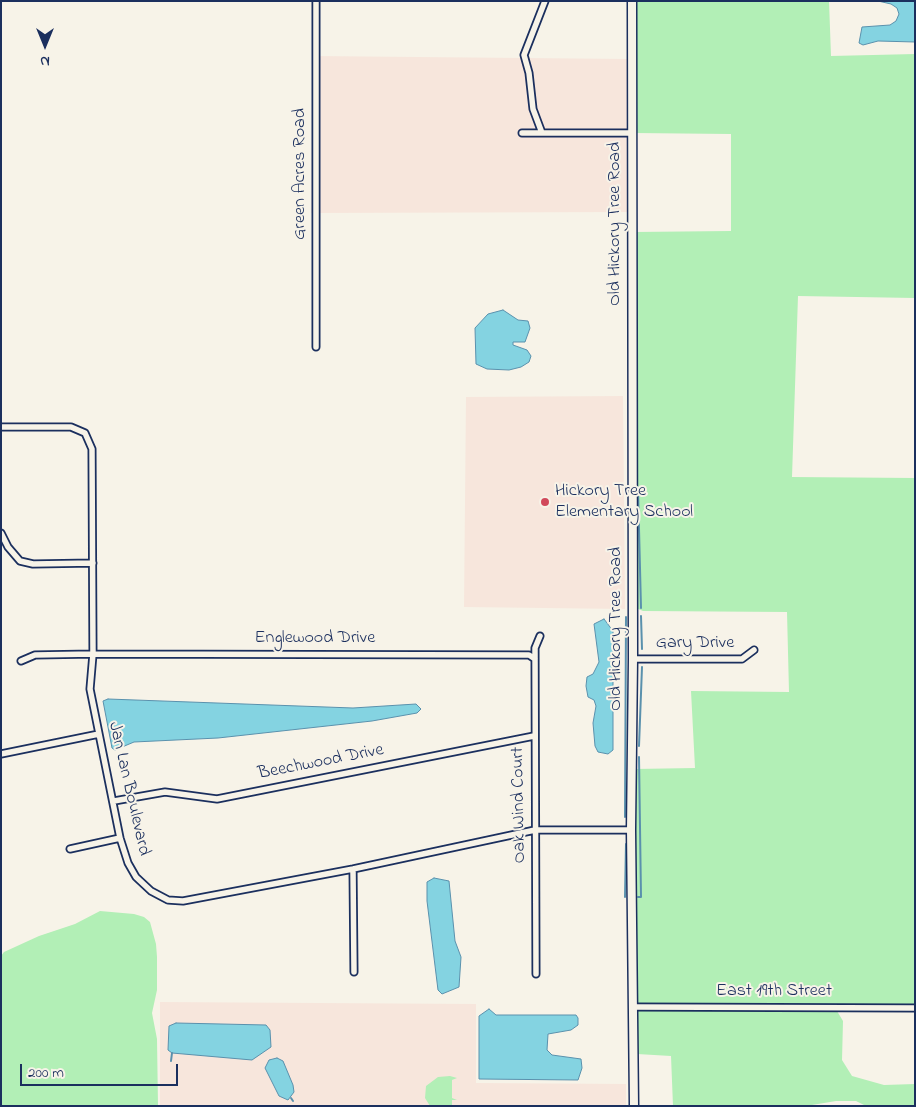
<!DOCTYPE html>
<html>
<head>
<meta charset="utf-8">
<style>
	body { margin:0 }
	#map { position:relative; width:916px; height:1107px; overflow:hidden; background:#f7f3e8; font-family:"Indie Flower",sans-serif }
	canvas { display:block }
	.frame { position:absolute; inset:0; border:2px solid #1b2f5e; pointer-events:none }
	.north { position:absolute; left:20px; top:20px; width:50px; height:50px; -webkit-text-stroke:4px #f7f3e8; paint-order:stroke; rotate:180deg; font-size:14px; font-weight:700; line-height:20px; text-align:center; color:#1b2f5e }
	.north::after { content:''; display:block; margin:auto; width:18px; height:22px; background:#1b2f5e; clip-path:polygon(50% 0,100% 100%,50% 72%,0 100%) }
	.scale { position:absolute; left:20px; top:1064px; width:158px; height:22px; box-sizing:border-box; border:2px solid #1b2f5e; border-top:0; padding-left:6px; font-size:15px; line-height:18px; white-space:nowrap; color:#1b2f5e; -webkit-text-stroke:4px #f7f3e8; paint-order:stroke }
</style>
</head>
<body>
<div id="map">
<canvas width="916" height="1107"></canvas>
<div class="frame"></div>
<div class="north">N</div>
<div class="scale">200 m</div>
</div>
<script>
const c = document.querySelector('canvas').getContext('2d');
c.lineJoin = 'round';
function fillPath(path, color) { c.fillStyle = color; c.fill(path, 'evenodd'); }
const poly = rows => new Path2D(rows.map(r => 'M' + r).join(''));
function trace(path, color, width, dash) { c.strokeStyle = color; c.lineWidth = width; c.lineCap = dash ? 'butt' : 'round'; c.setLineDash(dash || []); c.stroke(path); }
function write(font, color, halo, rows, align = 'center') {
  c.font = font + ' "Indie Flower",sans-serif'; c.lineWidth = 4; c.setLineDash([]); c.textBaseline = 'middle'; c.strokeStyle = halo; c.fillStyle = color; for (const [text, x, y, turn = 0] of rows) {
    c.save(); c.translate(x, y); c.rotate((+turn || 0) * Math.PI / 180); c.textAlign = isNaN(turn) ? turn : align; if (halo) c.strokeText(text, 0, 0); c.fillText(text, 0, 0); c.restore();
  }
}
const built = poly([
	[312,56,629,59,627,212,311,213],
	[623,396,625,609,464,607,466,397],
	[160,1002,476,1004,476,1083,626,1084,626,1106,160,1106]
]);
const green = poly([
	[635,1,829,1,831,56,915,54,915,298,798,296,792,477,915,478,915,1010,837,1011,843,1021,842,1060,852,1076,884,1085,915,1084,915,1106,866,1106,856,1101,836,1101,806,1106,673,1106,671,1056,637,1054,635,769,695,768,691,691,789,692,787,612,643,611,636,608,634,232,731,231,731,134,634,133],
	[100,911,134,914,144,917,150,922,156,944,157,957,157,990,152,1013,157,1039,158,1106,1,1106,1,956,4,952,39,936,75,924],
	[450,1076,457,1078,452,1080,452,1098,457,1100,452,1100,452,1106,430,1106,425,1098,426,1086,438,1077]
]);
const water = poly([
	[878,1,915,1,915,42,878,41,863,45,859,43,862,27,890,25,896,21,899,14,897,8,891,4,878,1],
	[503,310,518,320,528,321,530,328,525,342,513,342,513,345,527,350,531,356,529,362,521,367,509,370,487,369,476,364,475,328,488,314,503,310],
	[604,619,613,631,613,750,608,754,598,752,595,746,593,723,596,706,594,700,588,697,586,686,587,677,593,674,599,662,594,624,604,619],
	[108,699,353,708,416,704,421,709,417,713,372,721,218,738,134,742,115,750,112,748,103,701,108,699],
	[434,878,449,881,455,941,461,957,459,987,442,994,438,990,427,901,427,882,434,878],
	[489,1009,496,1015,576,1015,578,1018,578,1025,571,1030,548,1034,547,1050,552,1055,581,1059,582,1068,578,1080,479,1079,479,1016,489,1009],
	[176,1023,266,1025,270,1030,271,1047,252,1060,172,1053,168,1050,169,1026,176,1023],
	[277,1058,283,1061,293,1085,294,1092,288,1100,279,1096,265,1068,269,1060,277,1058]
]);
const stream = poly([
	[638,489,641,608],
	[641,616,642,649],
	[639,746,642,667],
	[625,817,626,617],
	[625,897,626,844],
	[638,897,641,897,639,757],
	[171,1061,172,1053],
	[291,1098,293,1101]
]);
const street = poly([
	[522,133,631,133],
	[542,133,533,109,529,73,524,55,545,1],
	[316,347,316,1],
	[1,427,71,427,85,433,92,449,93,654,90,689,120,838,128,863,136,877,151,891,168,900,183,901,353,869,535,830,631,830],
	[1,533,8,547,20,561,33,564,93,563],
	[633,659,742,659,754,650],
	[21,661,35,655,93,654,529,655,535,659],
	[1,754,99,734],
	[114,801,165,792,217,799,534,736],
	[70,849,120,838],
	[353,869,354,972],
	[536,974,535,648,540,636],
	[634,1007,915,1008]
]);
const secondary = poly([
	[632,1,633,659,631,830,634,1106]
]);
const markers = [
	[545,502,5,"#d1495b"]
];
const streetNames = [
	["Green Acres Road",301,174,-90],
	["Old Hickory Tree Road",616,224,-90],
	["Old Hickory Tree Road",617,629,-90],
	["Englewood Drive",315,639],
	["Gary Drive",695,644],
	["Beechwood Drive",321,763,-11],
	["Jan Lan Boulevard",128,789,77],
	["Oak Wind Court",520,805,-91],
	["East 19th Street",774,992]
];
const poiNames = [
	["Hickory Tree",555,492],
	["Elementary School",555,513]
];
fillPath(built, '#f7e6dc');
fillPath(green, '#b2efb6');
fillPath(water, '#84d3e1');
trace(water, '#5a91ad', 1);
trace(stream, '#5a91ad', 2);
trace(street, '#1b2f5e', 9);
trace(secondary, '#1b2f5e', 11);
trace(street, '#f7f3e8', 5.5);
trace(secondary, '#f7f3e8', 8);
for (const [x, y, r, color] of markers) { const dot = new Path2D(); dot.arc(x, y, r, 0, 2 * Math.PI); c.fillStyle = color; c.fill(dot); trace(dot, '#f7f3e8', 2); }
write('18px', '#1b2f5e', '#f7f3e8', streetNames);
write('18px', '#1b2f5e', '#f7f3e8', poiNames, 'left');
</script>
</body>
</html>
